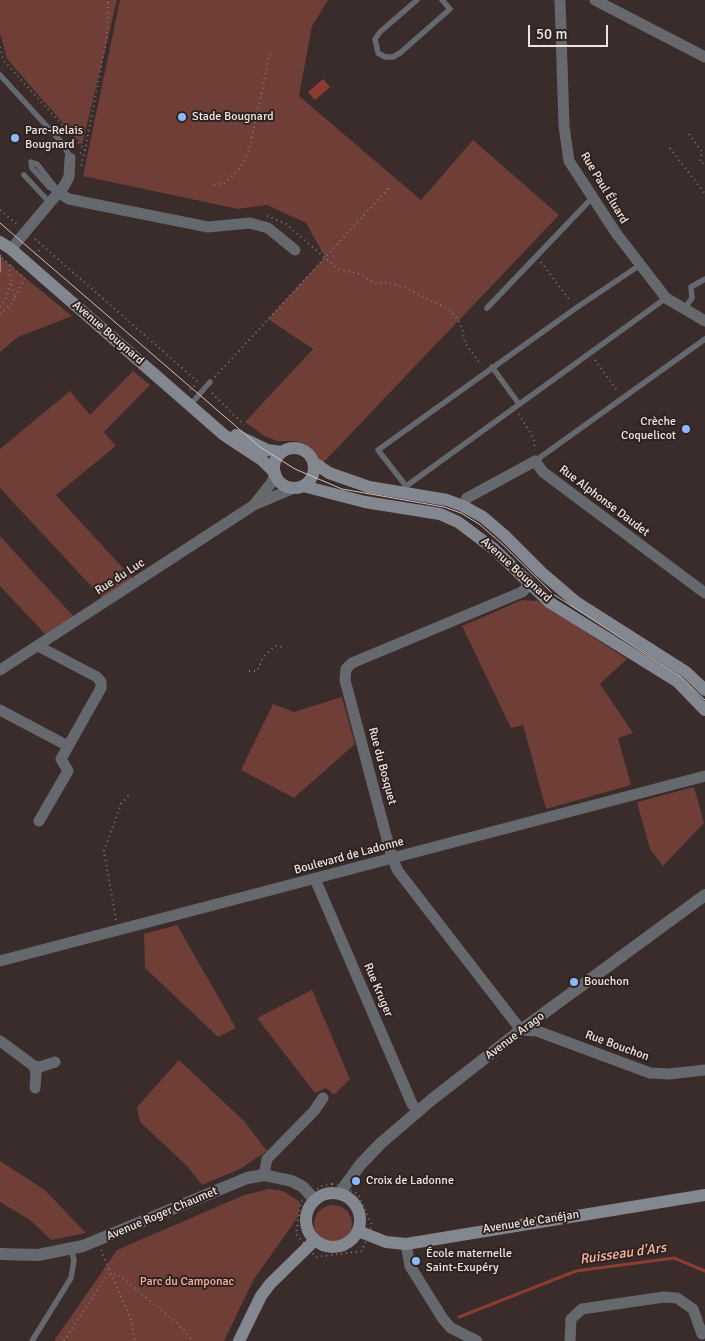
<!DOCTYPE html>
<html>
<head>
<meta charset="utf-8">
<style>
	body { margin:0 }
	#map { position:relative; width:705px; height:1341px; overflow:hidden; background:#392c2a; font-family:Signika,sans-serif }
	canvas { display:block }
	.scale { position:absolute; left:528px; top:25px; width:80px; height:22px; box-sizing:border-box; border:2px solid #ede4e2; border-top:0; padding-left:6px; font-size:15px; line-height:18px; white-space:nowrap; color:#ede4e2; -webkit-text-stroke:4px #2f2320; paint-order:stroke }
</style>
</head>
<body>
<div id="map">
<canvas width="705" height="1341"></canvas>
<div class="scale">50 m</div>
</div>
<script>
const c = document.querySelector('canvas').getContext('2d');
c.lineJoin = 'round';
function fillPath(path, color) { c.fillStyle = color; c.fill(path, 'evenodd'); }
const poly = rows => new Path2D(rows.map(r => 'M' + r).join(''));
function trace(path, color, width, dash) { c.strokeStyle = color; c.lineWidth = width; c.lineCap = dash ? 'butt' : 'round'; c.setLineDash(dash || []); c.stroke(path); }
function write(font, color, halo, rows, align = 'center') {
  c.font = font + ' Signika,sans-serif'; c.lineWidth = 4; c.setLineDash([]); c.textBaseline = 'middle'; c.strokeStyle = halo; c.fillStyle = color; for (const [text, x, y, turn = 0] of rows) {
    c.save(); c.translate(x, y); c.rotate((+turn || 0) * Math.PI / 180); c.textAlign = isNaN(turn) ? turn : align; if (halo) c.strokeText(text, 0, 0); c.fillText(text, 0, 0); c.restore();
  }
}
const green = poly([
	[0,0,117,0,82,145,7,59,0,33],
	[120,0,328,0,312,26,299,96,421,200,473,140,559,215,322,464,305,444,296,441,277,441,264,436,245,422,313,349,268,319,325,257,306,223,267,205,238,209,83,176],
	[0,257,72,316,18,337,0,352],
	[133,371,150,385,104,432,116,446,56,495,133,579,103,599,0,488,0,449,70,391,90,415],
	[0,536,74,617,45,634,0,586],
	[522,600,538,601,627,659,600,684,633,733,618,738,631,785,546,809,523,725,511,728,462,626],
	[342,697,355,744,294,798,241,770,273,704,294,712],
	[694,787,704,823,663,866,650,849,637,802],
	[177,925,236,1028,218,1037,145,968,144,934],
	[312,990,350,1079,334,1095,326,1088,315,1093,257,1018],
	[179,1060,244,1121,267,1151,240,1169,202,1185,186,1165,140,1122,137,1107],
	[0,1161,45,1190,86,1233,51,1240,30,1220,0,1202],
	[269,1189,283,1191,300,1202,298,1217,254,1279,224,1341,54,1341,117,1250,244,1195],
	'314 1224a19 19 0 1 1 38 0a19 19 0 1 1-38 0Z'
]);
const water = poly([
	[323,79,330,87,315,100,308,92]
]);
const stream = poly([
	[459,1317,576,1271,674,1258,705,1271]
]);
const path = poly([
	[0,47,3,60,85,150,81,166],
	[689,134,702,152,700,162,705,164],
	[670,148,705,194],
	[80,153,85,150,107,37,108,0],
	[214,185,224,183,230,178,240,168,249,151,270,53],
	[0,210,18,225],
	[267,216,286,224,338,269,359,274,377,284,383,282,404,287,448,309,457,318,462,328,465,343,481,365],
	[35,239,198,382],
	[36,255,42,247],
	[2,258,24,278],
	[541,262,571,302],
	[15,297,25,277],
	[0,307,7,297,10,282],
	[0,314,11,305,15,297,9,272,12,264],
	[595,360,618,392],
	[215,377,391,186],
	[190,390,197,383],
	[212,393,244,425],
	[519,414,534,439,535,450],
	[249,671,257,671,263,657,275,646,282,647],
	[116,920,104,851,121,804,130,794],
	[332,1184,344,1187,358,1194,372,1225,362,1251,316,1257,296,1234,301,1202,323,1185,332,1184],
	[101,1250,131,1320,135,1341],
	[64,1341,105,1278,112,1274,120,1276,177,1323,193,1341]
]);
const service = poly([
	[417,0,380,32,375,39,378,53,385,57,393,57,400,53,450,9,442,0],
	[0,75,64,145,70,158],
	[31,162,32,168,49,187,59,193],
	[31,162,37,164,58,191],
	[24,175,50,203],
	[487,308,593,197],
	[685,308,692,298,691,287,705,279],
	[492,367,519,404],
	[191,404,210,382],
	[535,461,705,339],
	[406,486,378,450,576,308,640,265],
	[405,487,666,298],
	[32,1341,71,1278,74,1260,71,1249]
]);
const minor = poly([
	[560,0,564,126,569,161,616,233,666,298,705,321],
	[595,0,705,57],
	[59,193,69,199,93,204,208,227,250,223,268,228,295,250],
	[11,249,64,186,69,177,70,158],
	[275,473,272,482,254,505,294,488],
	[463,506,467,498,535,461,543,472,705,593],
	[530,584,522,592,352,663,346,669,345,680,392,858,398,871,521,1030,537,1031,650,1073,669,1074,705,1070],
	[38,646,97,677,101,682,101,688,61,759,68,771,39,821],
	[0,670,254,505],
	[0,710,68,746],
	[315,879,412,1104,418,1112],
	[0,961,705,776],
	[0,1041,34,1066,36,1074,35,1088],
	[34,1066,40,1067,55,1062],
	[264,1175,267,1159,314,1111,323,1098],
	[406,1244,410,1266,443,1319,451,1328,477,1341],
	[570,1341,571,1319,582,1309,664,1297,677,1298,693,1309,702,1334]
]);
const tertiary = poly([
	[342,1195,344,1187,360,1165,380,1144,430,1101,521,1030,705,895],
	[0,1254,38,1255,83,1246,247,1178,264,1175,292,1181,303,1187,315,1200]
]);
const secondary = poly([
	[0,242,11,249,224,435,262,460,275,473],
	[236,435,267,450,282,452],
	'274 468a20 20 0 1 1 40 0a20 20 0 1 1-40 0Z',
	[313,462,329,473,369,487,447,500,463,506,483,517,504,535,541,572,576,602,686,672,705,690],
	[303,486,365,502,440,514,458,522,494,549,549,602,678,682,705,710],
	'306 1220a27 27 0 1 1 54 0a27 27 0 1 1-54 0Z',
	[358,1231,386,1242,406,1244,705,1195],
	[239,1341,261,1296,270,1284,315,1240]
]);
const tram = poly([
	[0,223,260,447,295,469,342,489,444,507,461,513,479,524,501,543,553,594,681,677,705,700],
	[0,255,0,272]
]);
const markers = [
	[182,117,5,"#8eb8fd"],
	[15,138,5,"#8eb8fd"],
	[686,429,5,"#8eb8fd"],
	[574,982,5,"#8eb8fd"],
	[356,1181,5,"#8eb8fd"],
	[416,1261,5,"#8eb8fd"]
];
const poiNames = [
	["Stade Bougnard",192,117],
	["Parc-Relais",25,131],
	["Bougnard",25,145],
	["Crèche",676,422,"right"],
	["Coquelicot",676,436,"right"],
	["Bouchon",584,982],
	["Croix de Ladonne",366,1181],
	["École maternelle",426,1254],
	["Saint-Exupéry",426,1268]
];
const streetNames = [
	["Rue Paul Éluard",604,188,59],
	["Avenue Bougnard",108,333,41],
	["Rue Alphonse Daudet",604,501,37],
	["Avenue Bougnard",516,570,42],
	["Rue du Luc",120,577,-33],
	["Rue du Bosquet",382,766,75],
	["Boulevard de Ladonne",349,856,-15],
	["Rue Kruger",378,990,67],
	["Avenue Arago",515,1036,-37],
	["Rue Bouchon",617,1046,20],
	["Avenue Roger Chaumet",162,1214,-23],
	["Avenue de Canéjan",531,1222,-9]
];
const parkNames = [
	["Parc du Camponac",187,1282]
];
const waterNames = [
	["Ruisseau d'Ars",623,1254,-8]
];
fillPath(green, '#6e3e37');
fillPath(water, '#8c3c31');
trace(stream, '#8c3c31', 3);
trace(path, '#837876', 2, [1, 4]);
trace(service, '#65686d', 5.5);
trace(minor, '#65686d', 11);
trace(tertiary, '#65686d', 12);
trace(secondary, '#838890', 12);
trace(tram, '#ccc2c0', 1);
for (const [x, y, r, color] of markers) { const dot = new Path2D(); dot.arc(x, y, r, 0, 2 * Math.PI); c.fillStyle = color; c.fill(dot); trace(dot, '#2f2320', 2); }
write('12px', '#ede4e2', '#2f2320', poiNames, 'left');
write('12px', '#ede4e2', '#2f2320', streetNames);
write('12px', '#f9b2a6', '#2f2320', parkNames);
write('italic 14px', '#fbb4a8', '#2f2320', waterNames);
</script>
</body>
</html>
